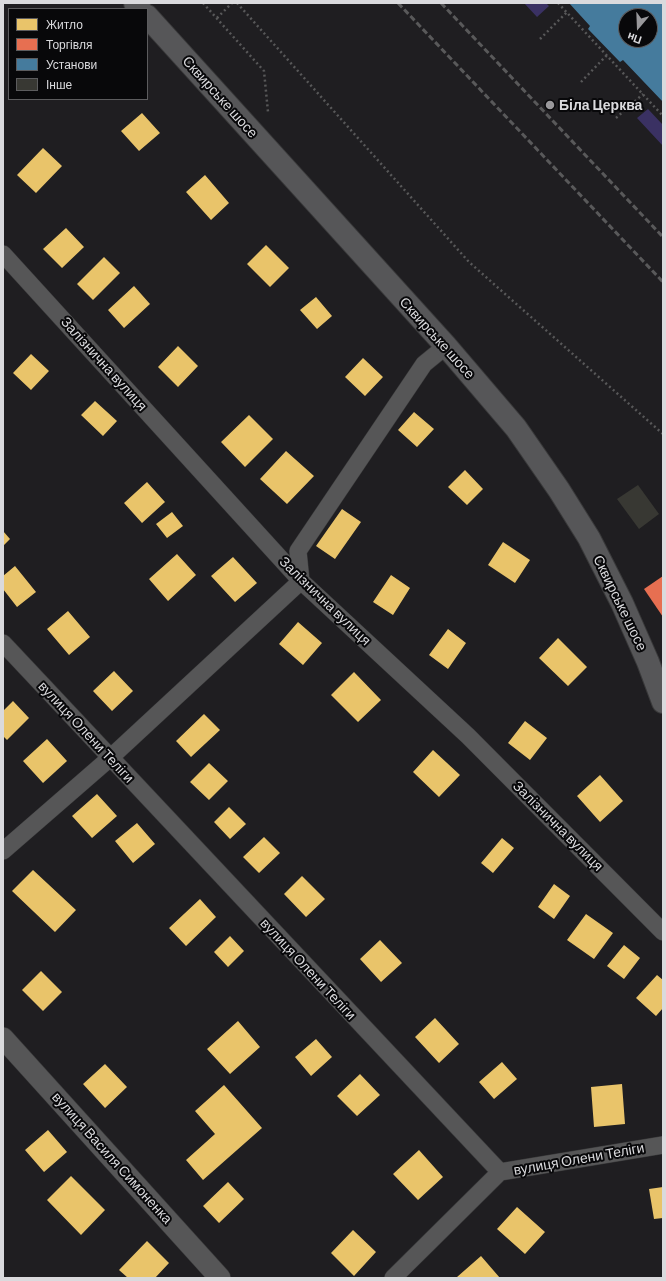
<!DOCTYPE html>
<html>
<head>
<meta charset="utf-8">
<style>
	body { margin:0 }
	#map { position:relative; width:666px; height:1281px; overflow:hidden; background:#1f1e21; font-family:Barlow,sans-serif }
	canvas { display:block }
	.frame { position:absolute; inset:0; border:4px solid #dadadd; pointer-events:none }
	.legend { position:absolute; left:8px; top:8px; width:140px; height:92px; box-sizing:border-box; background:#08080a; border:1px solid #5c5c5e; margin:0; padding:5px 7px; list-style:none; font-size:12px; color:#dadadd }
	.legend li { display:flex; align-items:center; gap:8px; height:20px }
	.legend b { width:20px; border:1px solid #5c5c5e }
	.north { position:absolute; left:618px; top:8px; width:40px; height:40px; box-sizing:border-box; background:#08080a; border:1px solid #5c5c5e; border-radius:50%; rotate:199deg; font-size:11px; font-weight:700; line-height:16px; text-align:center; color:#dadadd }
	.north::after { content:''; display:block; margin:auto; width:14px; height:18px; background:#99989b; clip-path:polygon(50% 0,100% 100%,50% 72%,0 100%) }
</style>
</head>
<body>
<div id="map">
<canvas width="666" height="1281"></canvas>
<div class="frame"></div>
<ul class="legend">
<li><b style="height:11px;background:#e9c46a"></b>Житло</li>
<li><b style="height:11px;background:#e76f51"></b>Торгівля</li>
<li><b style="height:11px;background:#457b9d"></b>Установи</li>
<li><b style="height:11px;background:#383833"></b>Інше</li>
</ul>
<div class="north">Пн</div>
</div>
<script>
const c = document.querySelector('canvas').getContext('2d');
c.lineJoin = 'round';
function fillPath(path, color) { c.fillStyle = color; c.fill(path, 'evenodd'); }
const poly = rows => new Path2D(rows.map(r => 'M' + r).join(''));
function trace(path, color, width, dash) { c.strokeStyle = color; c.lineWidth = width; c.lineCap = dash ? 'butt' : 'round'; c.setLineDash(dash || []); c.stroke(path); }
function write(font, color, halo, rows, align = 'center') {
  c.font = font + ' Barlow,sans-serif'; c.lineWidth = 4; c.setLineDash([]); c.textBaseline = 'middle'; c.strokeStyle = halo; c.fillStyle = color; for (const [text, x, y, turn = 0] of rows) {
    c.save(); c.translate(x, y); c.rotate((+turn || 0) * Math.PI / 180); c.textAlign = isNaN(turn) ? turn : align; if (halo) c.strokeText(text, 0, 0); c.fillText(text, 0, 0); c.restore();
  }
}
const green = poly([
	[524,3,546,3,549,6,537,17],
	[648,109,663,125,663,146,637,118]
]);
const homes = poly([
	[142,113,160,133,139,151,121,131],
	[43,148,62,166,36,193,17,175],
	[205,175,229,203,211,220,186,192],
	[66,228,84,247,62,268,43,249],
	[266,245,289,268,270,287,247,264],
	[104,257,120,273,93,300,77,284],
	[134,286,150,304,124,328,108,310],
	[316,297,332,316,317,329,300,310],
	[178,346,198,366,178,387,158,367],
	[31,354,49,371,31,390,13,373],
	[363,358,383,377,365,396,345,377],
	[95,401,117,421,103,436,81,415],
	[414,412,434,429,417,447,398,430],
	[249,415,273,439,245,467,221,442],
	[286,451,314,476,287,504,260,479],
	[465,470,483,489,467,505,448,487],
	[147,482,165,502,142,523,124,503],
	[342,509,361,522,335,559,316,546],
	[172,512,183,526,167,538,156,524],
	[3,531,10,539,3,546],
	[503,542,530,560,515,583,488,565],
	[177,554,196,575,168,601,149,579],
	[233,557,257,583,235,602,211,576],
	[15,566,36,592,17,607,3,589,3,576],
	[391,575,410,588,393,615,373,602],
	[68,611,90,637,69,655,47,629],
	[298,622,322,643,303,665,279,644],
	[448,629,466,643,448,669,429,655],
	[558,638,587,667,568,686,539,658],
	[114,671,133,691,112,711,93,691],
	[354,672,381,700,358,722,331,695],
	[13,701,29,718,7,740,3,736,3,711],
	[204,714,220,730,191,757,176,741],
	[525,721,547,738,530,760,508,743],
	[47,739,67,761,43,783,23,761],
	[433,750,460,775,439,797,413,772],
	[209,763,228,781,209,800,190,782],
	[600,775,623,801,600,822,577,796],
	[97,794,117,816,92,838,72,816],
	[229,807,246,824,230,839,214,822],
	[137,823,155,844,133,863,115,841],
	[264,837,280,853,259,873,243,857],
	[502,838,514,848,493,873,481,863],
	[33,870,76,910,55,932,12,891],
	[302,876,325,899,306,917,284,894],
	[554,884,570,896,554,919,538,907],
	[200,899,216,917,186,946,169,928],
	[586,914,613,933,594,959,567,940],
	[230,936,244,951,228,967,214,952],
	[380,940,402,963,381,982,360,959],
	[624,945,640,958,624,979,607,966],
	[41,971,62,992,43,1011,22,990],
	[657,975,663,980,663,1008,656,1016,636,998],
	[435,1018,459,1044,439,1063,415,1037],
	[238,1021,260,1047,230,1074,207,1049],
	[316,1039,332,1057,311,1076,295,1057],
	[502,1062,517,1079,494,1099,479,1082],
	[105,1064,127,1087,105,1108,83,1084],
	[360,1074,380,1095,357,1116,337,1096],
	[622,1084,625,1124,594,1127,591,1087],
	[224,1085,262,1128,203,1180,186,1160,215,1134,195,1111],
	[48,1130,67,1152,44,1172,25,1150],
	[419,1150,443,1177,418,1200,393,1174],
	[71,1176,105,1210,81,1235,47,1200],
	[228,1182,244,1199,219,1223,203,1206],
	[663,1187,663,1218,654,1219,649,1189],
	[517,1207,545,1232,525,1254,497,1229],
	[353,1230,376,1252,354,1276,331,1253],
	[147,1241,169,1263,155,1278,128,1278,119,1270],
	[481,1256,500,1278,459,1278,457,1277]
]);
const shops = poly([
	[663,576,663,617,644,589]
]);
const public = poly([
	[569,3,663,3,663,102,623,60,620,62,588,29,590,26],
	[626,16,650,16,650,40,626,40]
]);
const building = poly([
	[638,485,659,514,639,529,617,499]
]);
const path = poly([
	[203,3,264,71,268,112],
	[237,3,469,262,663,434],
	[558,3,663,116],
	[217,18,232,3],
	[540,39,567,12],
	[581,82,607,55],
	[616,118,643,94]
]);
const minor = poly([
	[3,254,301,581,468,736,663,932],
	[3,643,500,1172,663,1145],
	[3,851,110,758,301,581,298,551,424,364,446,346],
	[393,1278,500,1172]
]);
const tertiary = poly([
	[3,1038,220,1278]
]);
const primary = poly([
	[135,3,140,9],
	[147,16,446,346,516,428,559,490,589,538,622,603,648,662,663,702]
]);
const rail = poly([
	[398,3,663,282],
	[441,3,663,237]
]);
const markers = [
	[550,105,5,"#99989b"]
];
const streetNames = [
	["Сквирське шосе",220,97,48],
	["Сквирське шосе",437,338,48],
	["Залізнична вулиця",104,364,48],
	["Залізнична вулиця",325,601,44],
	["Сквирське шосе",620,603,64],
	["вулиця Олени Теліги",86,732,47],
	["Залізнична вулиця",558,826,45],
	["вулиця Олени Теліги",308,969,47],
	["вулиця Василя Симоненка",112,1158,48],
	["вулиця Олени Теліги",579,1159,-10]
];
const poiNames = [
	["Біла Церква",559,105]
];
fillPath(green, '#3a3163');
fillPath(homes, '#e9c46a');
fillPath(shops, '#e76f51');
fillPath(public, '#457b9d');
fillPath(building, '#383833');
trace(minor, '#39393a', 18);
trace(tertiary, '#39393a', 22);
trace(primary, '#39393a', 24);
trace(path, '#585859', 2.5, [2, 3]);
trace(minor, '#565657', 17);
trace(tertiary, '#565657', 21);
trace(primary, '#565658', 22);
trace(rail, '#59595a', 3, [6, 3]);
for (const [x, y, r, color] of markers) { const dot = new Path2D(); dot.arc(x, y, r, 0, 2 * Math.PI); c.fillStyle = color; c.fill(dot); trace(dot, '#08080a', 1.5); }
write('14px', '#dadadd', '#08080a', streetNames);
write('bold 14px', '#dadadd', '#08080a', poiNames, 'left');
</script>
</body>
</html>
